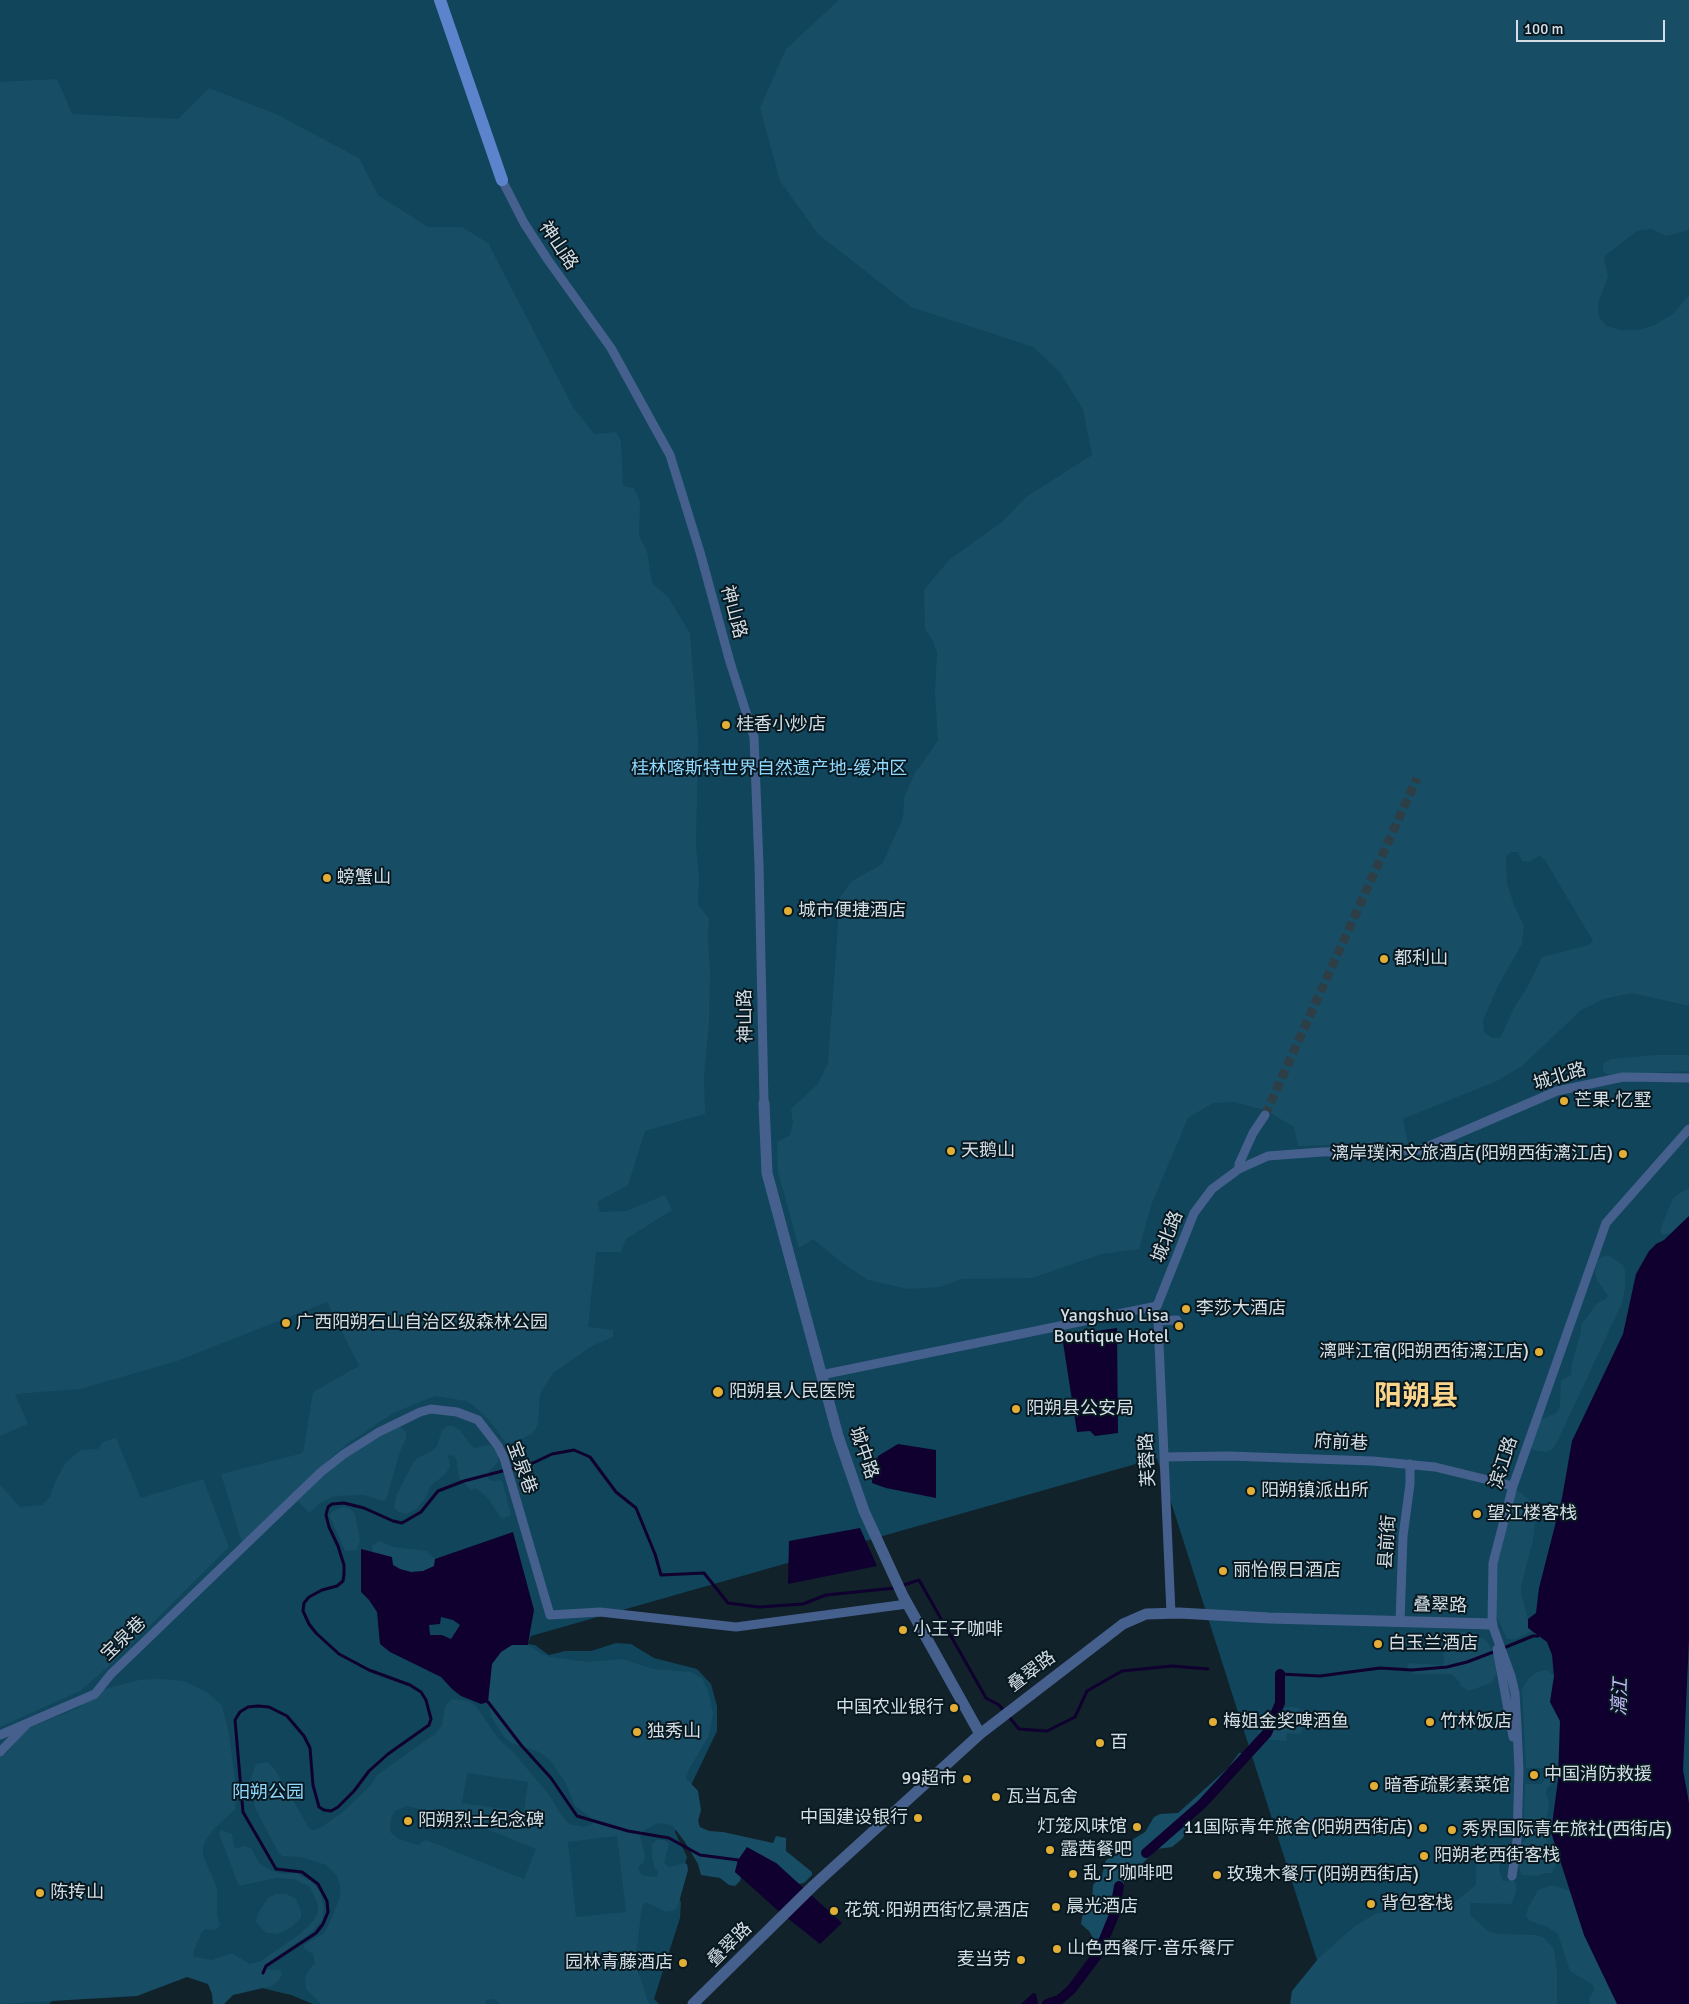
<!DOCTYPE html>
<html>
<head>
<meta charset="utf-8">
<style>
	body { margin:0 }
	#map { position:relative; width:1689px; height:2004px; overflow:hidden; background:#11222a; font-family:Signika,sans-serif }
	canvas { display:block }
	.scale { position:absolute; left:1516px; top:20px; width:149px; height:22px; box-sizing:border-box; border:2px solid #d4dee4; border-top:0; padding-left:6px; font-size:15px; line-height:18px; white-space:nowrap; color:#d4dee4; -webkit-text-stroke:4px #081820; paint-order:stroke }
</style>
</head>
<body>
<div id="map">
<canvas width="1689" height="2004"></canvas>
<div class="scale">100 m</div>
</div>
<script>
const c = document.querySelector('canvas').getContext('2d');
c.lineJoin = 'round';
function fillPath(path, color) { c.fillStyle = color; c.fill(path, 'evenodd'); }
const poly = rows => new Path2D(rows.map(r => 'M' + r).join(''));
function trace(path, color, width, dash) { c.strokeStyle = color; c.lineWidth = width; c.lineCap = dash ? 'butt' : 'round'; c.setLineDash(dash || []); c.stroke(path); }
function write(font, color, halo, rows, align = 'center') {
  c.font = font + ' Signika,"Noto Sans SC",sans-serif'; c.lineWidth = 4; c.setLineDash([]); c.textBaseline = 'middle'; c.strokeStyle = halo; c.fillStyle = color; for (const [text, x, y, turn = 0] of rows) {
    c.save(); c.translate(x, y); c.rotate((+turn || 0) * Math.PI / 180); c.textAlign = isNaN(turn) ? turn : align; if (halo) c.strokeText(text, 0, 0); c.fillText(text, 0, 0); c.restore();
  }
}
const green = poly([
	[0,0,1689,0,1689,2004,1331,2004,1157,1458,531,1636,528,1644,535,1645,549,1655,565,1651,591,1651,616,1643,631,1644,654,1658,697,1669,711,1684,717,1706,717,1731,683,1802,675,1832,687,1857,678,1892,681,1903,680,1918,654,1999,659,2004,313,2004,291,1995,245,1984,175,1975,59,1994,49,2004,0,2004]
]);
const forest = poly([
	[839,0,1689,0,1689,230,1666,236,1652,229,1637,231,1606,255,1604,258,1608,277,1598,304,1598,310,1599,317,1606,326,1621,330,1638,330,1655,325,1674,313,1689,295,1689,1006,1632,993,1603,999,1580,1011,1522,1066,1497,1081,1403,1119,1408,1144,1394,1146,1357,1144,1298,1146,1294,1127,1265,1110,1233,1102,1213,1103,1188,1118,1152,1203,1139,1249,1102,1254,1032,1278,961,1279,941,1287,908,1289,868,1280,841,1262,813,1239,799,1248,778,1172,777,1142,790,1135,793,1123,791,1109,818,1084,828,1063,840,897,852,881,882,864,903,818,904,798,915,772,922,764,938,740,935,692,937,652,932,639,925,629,924,590,949,560,1002,522,1026,497,1092,455,1083,409,1059,371,1033,347,911,307,818,234,780,181,760,108,786,49],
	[1511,852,1518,852,1522,861,1528,862,1540,856,1545,860,1593,941,1589,945,1542,957,1528,986,1514,1008,1500,1038,1492,1038,1484,1032,1483,1020,1499,984,1522,944,1524,926,1514,905,1507,884,1506,857],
	[57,79,72,114,178,119,209,88,276,114,359,158,378,195,428,227,462,227,488,243,573,407,594,434,616,432,621,441,623,486,634,488,640,502,639,536,647,551,652,583,668,597,690,633,698,739,696,846,699,877,698,905,709,918,708,938,710,973,709,1024,704,1076,705,1114,645,1131,628,1185,597,1202,600,1212,626,1211,665,1195,672,1210,626,1239,621,1252,596,1252,588,1327,613,1330,613,1337,592,1346,553,1373,540,1394,538,1425,532,1434,517,1441,506,1443,489,1420,474,1406,466,1401,435,1396,393,1413,348,1443,318,1469,242,1543,221,1474,303,1453,313,1392,359,1366,327,1302,177,1361,80,1389,15,1394,28,1424,0,1436,0,82],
	[1656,1055,1689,1055,1689,1071,1613,1075,1607,1074,1603,1071,1603,1064,1611,1059],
	[1689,1188,1689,1216,1671,1233,1664,1235,1661,1233,1661,1228,1672,1200,1678,1194],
	[1608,1255,1623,1265,1625,1271,1625,1288,1622,1303,1558,1440,1552,1450,1545,1452,1533,1450,1531,1447,1540,1420,1556,1413,1560,1407,1561,1380,1571,1375,1572,1363,1581,1332,1581,1325,1597,1303,1606,1299,1608,1296,1597,1280,1595,1272,1597,1261,1602,1257],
	[399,1426,406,1432,406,1438,400,1452,386,1500,383,1501,364,1495,335,1496,320,1503,309,1513,298,1501,319,1478,347,1456],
	[447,1426,453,1426,460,1430,469,1443,474,1448,489,1445,495,1448,498,1455,498,1462,489,1472,488,1478,492,1481,502,1480,511,1515,502,1519,487,1497,475,1488,471,1490,459,1478,456,1458,451,1455,448,1456,450,1466,445,1475,431,1485,425,1499,416,1509,407,1514,398,1512,394,1507,396,1496,412,1465,417,1458,432,1451,437,1446,442,1430],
	[116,1438,141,1498,203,1479,229,1547,112,1663,80,1691,0,1727,0,1485,20,1507,42,1505,50,1497,55,1482,66,1462,81,1450,98,1449,103,1442],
	[1517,1490,1528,1499,1534,1508,1535,1521,1533,1541,1521,1586,1521,1593,1529,1623,1528,1628,1532,1631,1516,1639,1507,1639,1497,1617,1496,1590,1497,1563,1513,1491],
	[344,1507,351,1509,355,1514,360,1540,357,1550,345,1551,330,1517,331,1512],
	[379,1541,393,1547,426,1551,435,1559,435,1562,434,1566,424,1571,411,1572,400,1569,380,1554,373,1553,372,1546],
	[1463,1632,1485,1639,1490,1646,1495,1657,1497,1668,1496,1675,1491,1683,1472,1690,1467,1690,1461,1686,1459,1681,1451,1674,1415,1674,1410,1672,1407,1667,1409,1663,1442,1665,1444,1663,1443,1647,1447,1638,1453,1633],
	[521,1644,528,1645,542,1654,551,1657,588,1662,623,1659,653,1669,690,1672,702,1678,708,1691,713,1713,709,1736,689,1769,686,1778,698,1791,701,1810,698,1821,700,1827,709,1831,723,1832,773,1843,776,1836,786,1838,786,1851,812,1872,812,1875,804,1883,799,1884,776,1863,738,1860,735,1872,741,1877,740,1881,735,1886,729,1885,720,1878,701,1875,698,1864,685,1842,672,1825,658,1823,643,1831,640,1838,645,1854,644,1862,640,1865,638,1869,642,1875,654,1877,658,1875,658,1871,654,1866,652,1857,652,1845,656,1840,664,1840,669,1844,664,1862,666,1865,670,1867,683,1863,687,1864,688,1870,679,1902,675,1910,666,1912,646,1902,642,1906,635,1963,649,2004,500,2004,494,1999,487,2000,485,2004,321,2004,306,1989,305,1980,307,1973,315,1963,313,1954,304,1949,304,1945,324,1933,330,1922,340,1897,340,1886,337,1876,326,1865,301,1857,282,1856,278,1852,255,1808,250,1782,256,1764,267,1762,274,1768,309,1828,314,1830,320,1828,343,1812,371,1785,377,1775,435,1734,442,1725,445,1706,452,1699,469,1701,475,1705,498,1738,515,1754,549,1795,562,1816,569,1824,584,1827,592,1824,593,1819,575,1806,565,1782,551,1761,539,1752,511,1743,504,1737,491,1716,488,1696,492,1664,501,1651,512,1645],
	[467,1773,528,1782,524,1812,462,1803],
	[407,1806,432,1812,434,1808,536,1849,524,1879,426,1840,418,1845,399,1839,390,1832,391,1818,395,1811],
	[617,1836,626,1912,576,1917,568,1842],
	[1547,1670,1554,1676,1550,1702,1560,1721,1558,1780,1548,1787,1546,1792,1549,1803,1548,1813,1540,1830,1551,1847,1556,1864,1552,1873,1546,1873,1537,1876,1522,1875,1517,1862,1517,1849,1527,1838,1527,1835,1523,1831,1525,1784,1542,1784,1546,1775,1543,1768,1526,1768,1522,1689,1530,1677,1537,1672],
	[160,1679,184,1681,207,1692,222,1706,229,1734,237,1795,235,1809,214,1829,207,1838,203,1847,203,1855,217,1888,217,1916,220,1924,218,1928,214,1930,205,1929,201,1934,193,1952,194,1957,212,1960,232,1953,250,1964,261,1961,300,1934,314,1920,318,1912,318,1905,310,1887,294,1879,276,1878,239,1886,219,1834,221,1830,232,1834,234,1847,238,1848,245,1846,251,1848,259,1863,272,1871,284,1874,296,1873,311,1881,320,1892,322,1899,324,1909,322,1920,312,1932,265,1965,263,1969,280,1970,282,1974,278,1981,272,1986,233,1995,224,2004,213,2004,212,1994,208,1984,187,1977,137,1996,0,2004,0,1757,8,1751,28,1728,78,1708,105,1689,139,1680],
	[1291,1707,1298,1708,1301,1712,1303,1727,1300,1734,1287,1733,1286,1741,1259,1739,1258,1731,1266,1715,1272,1710],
	[1239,1753,1243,1753,1243,1755,1205,1797,1190,1820,1183,1838,1172,1847,1157,1849,1141,1865,1129,1873,1123,1885,1119,1908,1108,1939,1097,1940,1093,1938,1089,1931,1081,1924,1082,1918,1083,1911,1092,1902,1093,1885,1102,1875,1106,1860,1122,1852,1127,1843,1145,1832,1154,1817,1160,1814,1178,1813,1228,1768],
	[1482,1844,1500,1844,1501,1856,1499,1869,1503,1881,1513,1880,1516,1884,1516,1893,1511,1904,1470,1903,1470,1915,1488,1931,1497,1934,1535,1935,1543,1937,1553,1947,1555,1955,1557,1973,1557,2004,1290,2004,1292,1991,1318,1959,1355,1926,1377,1913,1452,1907,1456,1901,1476,1885,1476,1847],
	[1552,1885,1570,1891,1584,1935,1617,2004,1590,2004,1589,1999,1594,1990,1593,1985,1570,1971,1558,1934,1547,1927,1530,1921,1526,1916,1528,1908,1538,1890],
	[276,1894,286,1894,296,1899,301,1911,301,1918,290,1928,277,1934,266,1933,256,1922,257,1915,268,1898]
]);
const water = poly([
	[1689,1216,1689,1639,1683,1770,1689,1803,1689,2004,1617,2004,1584,1935,1551,1832,1558,1780,1560,1721,1550,1702,1554,1676,1552,1655,1547,1642,1528,1628,1528,1619,1536,1613,1539,1588,1562,1498,1572,1441,1623,1334,1636,1274,1649,1251,1656,1244,1664,1240],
	[1117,1328,1118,1433,1095,1436,1090,1431,1077,1432,1062,1336],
	[898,1444,936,1450,936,1498,886,1488,872,1483,872,1474,878,1456],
	[860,1528,877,1566,788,1584,789,1541],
	[513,1532,534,1610,530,1632,528,1645,512,1645,501,1652,492,1664,488,1702,481,1704,461,1696,452,1689,441,1677,390,1652,380,1644,377,1612,369,1600,361,1592,361,1549,392,1557,393,1565,400,1569,411,1572,423,1571,434,1566,435,1559],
	[441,1617,453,1620,460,1625,451,1639,442,1635,430,1635,429,1625,440,1624],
	[747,1847,776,1863,842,1923,820,1944,775,1908,735,1872,738,1860],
	[1033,1993,1036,1994,1038,2004,1021,2004]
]);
const stream = poly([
	[901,1586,919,1580,986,1698,999,1705,1019,1729,1047,1731,1075,1717,1087,1691,1122,1671,1172,1666,1208,1669],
	[1501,1649,1533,1636,1538,1636],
	[1280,1674,1320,1676,1380,1668,1412,1670,1447,1667,1467,1662,1496,1651],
	[488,1702,521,1745,551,1778,577,1816,628,1831,669,1838,700,1855,738,1860],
	[263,1973,266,1966,316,1933,323,1924,328,1912,327,1901,318,1884,302,1872,276,1869,243,1812,235,1720,240,1712,248,1707,258,1706,269,1707,287,1716,304,1736,310,1748,313,1785,319,1807,324,1810,331,1811,338,1807,354,1791,369,1771,388,1754,429,1725,431,1719,426,1700,421,1692,410,1685,369,1670,339,1654,316,1633,309,1624,303,1611,304,1603,309,1597,322,1590,337,1586,343,1581,344,1574,344,1565,338,1546,329,1527,326,1515,328,1507,332,1504,344,1503,364,1508,393,1521,402,1523,421,1512,438,1491,464,1481,533,1463,552,1454,574,1450,590,1457,616,1492,636,1508,655,1554,661,1575,704,1573,728,1603,759,1607,803,1604,826,1595,895,1588]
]);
const canal = poly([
	[1146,1853,1202,1804,1267,1733,1280,1703,1280,1674],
	[1047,2004,1059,2000,1071,1990,1098,1954,1114,1915,1119,1886]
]);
const minorTunnel = poly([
	[1265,1115,1417,778]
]);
const minor = poly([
	[502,180,524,223,548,260,611,348,670,455,700,552,730,662,754,737,759,865,764,1103],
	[1239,1169,1239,1164,1253,1133,1265,1115],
	[821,1375,1157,1306,1194,1213,1212,1189,1239,1169,1268,1156,1322,1152,1420,1150,1557,1091,1623,1077,1689,1078],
	[1164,1457,1228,1456,1373,1461,1435,1467,1513,1486],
	[1177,1613,1171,1613,1158,1321,1177,1320],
	[1400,1622,1403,1536,1410,1484,1410,1464],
	[1497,1649,1513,1737],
	[0,1735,95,1694,111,1674,321,1472,344,1454,379,1432,420,1412,431,1409,457,1412,478,1420,498,1446,504,1458,550,1615,600,1612,736,1627,907,1604],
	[0,1752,26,1725],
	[1512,1876,1517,1841,1519,1770,1517,1727,1515,1693,1511,1676,1492,1624,1493,1563,1513,1486,1606,1223,1689,1129]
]);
const tertiary = poly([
	[764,1103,767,1173,838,1436,864,1511,903,1596,980,1734],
	[693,2004,813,1886,980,1734,1123,1624,1146,1614,1179,1613,1269,1618,1492,1624]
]);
const secondary = poly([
	[440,0,502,180]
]);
const markers = [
	[726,725,5,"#e3ae35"],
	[327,878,5,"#e3ae35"],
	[788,911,5,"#e3ae35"],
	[1384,959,5,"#e3ae35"],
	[1564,1101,5,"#e3ae35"],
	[951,1151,5,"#e3ae35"],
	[1623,1154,5,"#e3ae35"],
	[1186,1309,5,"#e3ae35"],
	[286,1323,5,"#e3ae35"],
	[1179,1326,5,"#e3ae35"],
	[1539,1352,5,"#e3ae35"],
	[718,1392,6,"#e3ae35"],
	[1016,1409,5,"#e3ae35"],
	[1251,1491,5,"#e3ae35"],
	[1477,1514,5,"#e3ae35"],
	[1223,1571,5,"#e3ae35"],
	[903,1630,5,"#e3ae35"],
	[1378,1644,5,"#e3ae35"],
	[954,1708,5,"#e3ae35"],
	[1213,1722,5,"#e3ae35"],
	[1430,1722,5,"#e3ae35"],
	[637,1732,5,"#e3ae35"],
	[1100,1743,5,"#e3ae35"],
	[1534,1775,5,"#e3ae35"],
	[967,1779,5,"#e3ae35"],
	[1374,1786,5,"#e3ae35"],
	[996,1797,5,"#e3ae35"],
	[918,1818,5,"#e3ae35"],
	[408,1821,5,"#e3ae35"],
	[1137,1827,5,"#e3ae35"],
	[1423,1828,5,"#e3ae35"],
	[1452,1830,5,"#e3ae35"],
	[1050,1850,5,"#e3ae35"],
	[1424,1856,5,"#e3ae35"],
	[1073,1874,5,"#e3ae35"],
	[1217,1875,5,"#e3ae35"],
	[40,1893,5,"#e3ae35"],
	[1371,1904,5,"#e3ae35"],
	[1056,1907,5,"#e3ae35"],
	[834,1911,5,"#e3ae35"],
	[1057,1949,5,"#e3ae35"],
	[1021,1960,5,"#e3ae35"],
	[683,1963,5,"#e3ae35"]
];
const streetNames = [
	["神山路",558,246,56],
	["神山路",733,612,75],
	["神山路",746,1016,-91],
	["城北路",1560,1077,-17],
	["城北路",1168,1237,-68],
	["府前巷",1341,1443,3],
	["城中路",863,1453,71],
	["芙蓉路",1148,1460,-93],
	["滨江路",1504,1463,-72],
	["宝泉巷",521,1468,70],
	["县前街",1388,1542,-86],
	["叠翠路",1440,1606,1],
	["宝泉巷",124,1639,-44],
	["叠翠路",1032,1672,-37],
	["叠翠路",730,1945,-45]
];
const poiNames = [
	["桂香小炒店",736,725],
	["螃蟹山",337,878],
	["城市便捷酒店",798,911],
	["都利山",1394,959],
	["芒果·忆墅",1574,1101],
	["天鹅山",961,1151],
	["漓岸璞闲文旅酒店(阳朔西街漓江店)",1613,1154,"right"],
	["李莎大酒店",1196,1309],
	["Yangshuo Lisa",1169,1316,"right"],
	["Boutique Hotel",1169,1337,"right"],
	["广西阳朔石山自治区级森林公园",296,1323],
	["漓畔江宿(阳朔西街漓江店)",1529,1352,"right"],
	["阳朔县人民医院",729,1392],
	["阳朔县公安局",1026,1409],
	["阳朔镇派出所",1261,1491],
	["望江楼客栈",1487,1514],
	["丽怡假日酒店",1233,1571],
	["小王子咖啡",913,1630],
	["白玉兰酒店",1388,1644],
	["中国农业银行",944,1708,"right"],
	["梅姐金奖啤酒鱼",1223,1722],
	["竹林饭店",1440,1722],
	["独秀山",647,1732],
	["百",1110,1743],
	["中国消防救援",1544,1775],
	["99超市",957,1779,"right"],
	["暗香疏影素菜馆",1384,1786],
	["瓦当瓦舍",1006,1797],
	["中国建设银行",908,1818,"right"],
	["阳朔烈士纪念碑",418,1821],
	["灯笼风味馆",1127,1827,"right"],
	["11国际青年旅舍(阳朔西街店)",1413,1828,"right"],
	["秀界国际青年旅社(西街店)",1462,1830],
	["露茜餐吧",1060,1850],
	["阳朔老西街客栈",1434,1856],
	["乱了咖啡吧",1083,1874],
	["玫瑰木餐厅(阳朔西街店)",1227,1875],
	["陈抟山",50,1893],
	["背包客栈",1381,1904],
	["晨光酒店",1066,1907],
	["花筑·阳朔西街忆景酒店",844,1911],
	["山色西餐厅·音乐餐厅",1067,1949],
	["麦当劳",1011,1960,"right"],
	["园林青藤酒店",673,1963,"right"]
];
const parkNames = [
	["桂林喀斯特世界自然遗产地-缓冲区",769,769],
	["阳朔公园",268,1793]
];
const waterNames = [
	["漓江",1621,1697,-88]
];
const townNames = [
	["阳朔县",1416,1398]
];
fillPath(green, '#10455b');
fillPath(forest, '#174e66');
fillPath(water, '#100030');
trace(stream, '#100030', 3);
trace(canal, '#100030', 10);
trace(minorTunnel, '#2e3e46', 9, [9, 4.5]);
trace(minor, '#46608d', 9);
trace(tertiary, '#46608d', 11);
trace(secondary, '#5b84cc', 12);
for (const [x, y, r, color] of markers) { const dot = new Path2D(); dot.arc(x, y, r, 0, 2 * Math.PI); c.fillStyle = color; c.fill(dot); trace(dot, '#081820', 2); }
write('18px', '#d4dee4', '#081820', streetNames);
write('18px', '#d4dee4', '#081820', poiNames, 'left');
write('18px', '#91d8fd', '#081820', parkNames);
write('italic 19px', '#bfb6f4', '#081820', waterNames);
write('bold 28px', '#f9d48b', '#081820', townNames);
</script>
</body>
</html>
